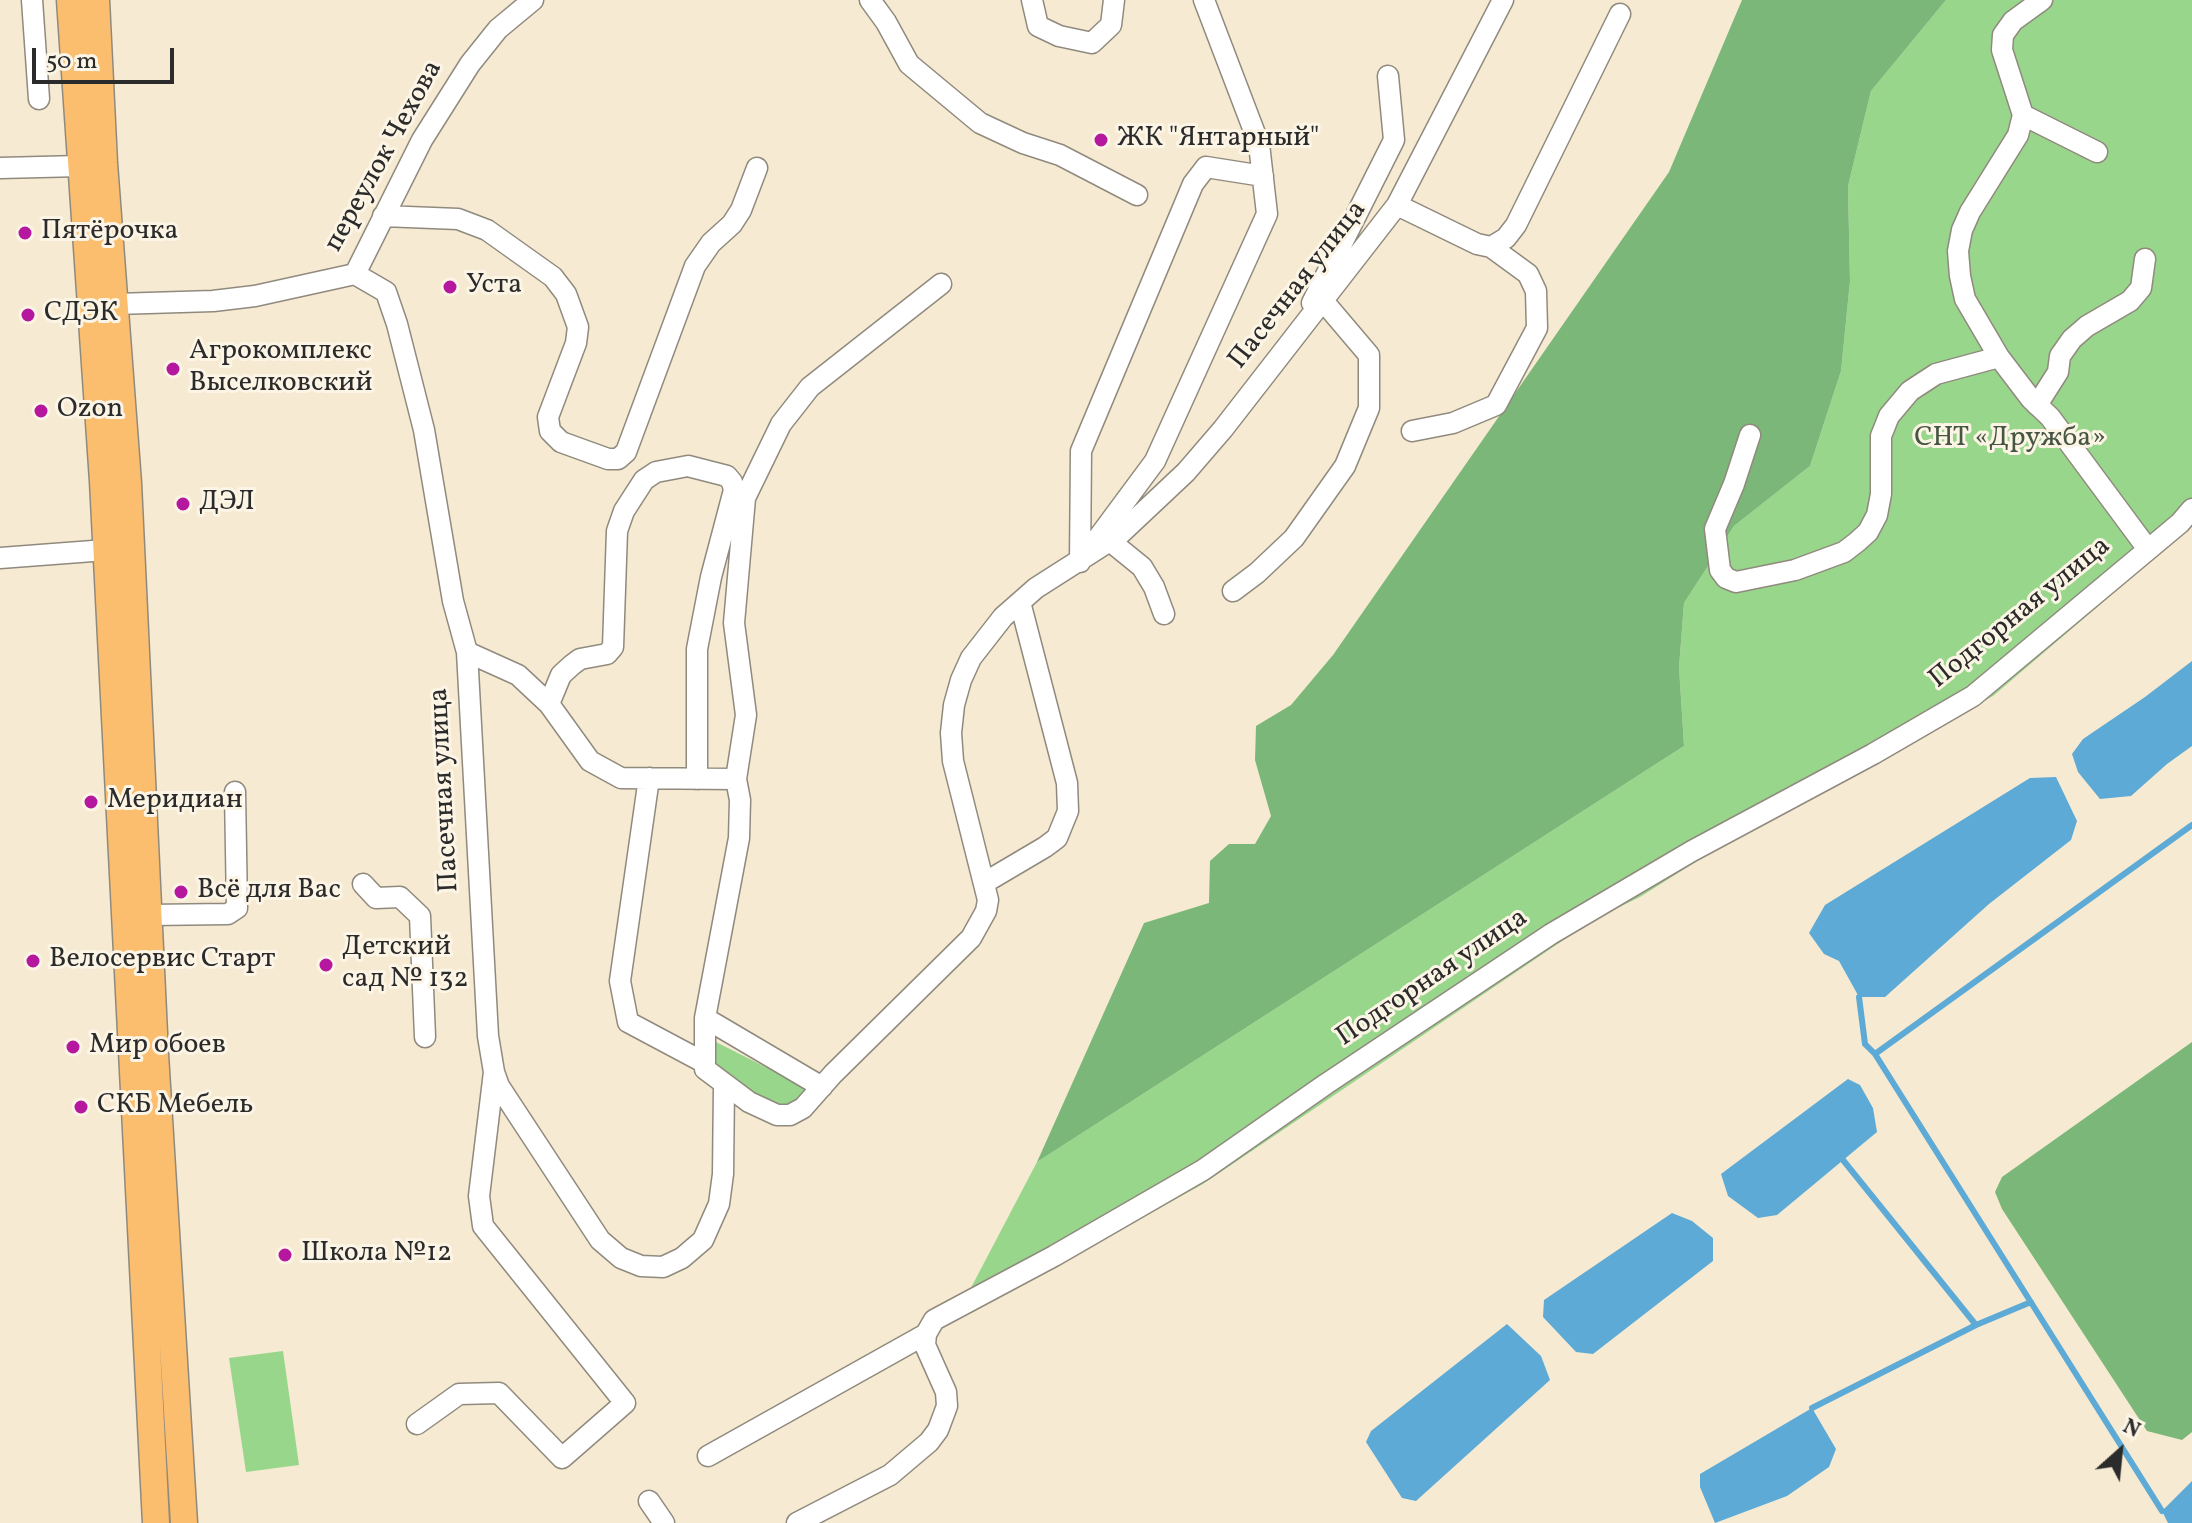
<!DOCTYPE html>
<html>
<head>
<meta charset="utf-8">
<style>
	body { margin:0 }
	#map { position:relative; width:2192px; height:1523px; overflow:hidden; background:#f6ead2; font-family:Vollkorn,serif }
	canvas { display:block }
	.north { position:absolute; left:2080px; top:1411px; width:80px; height:80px; -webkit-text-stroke:6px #fcf5e5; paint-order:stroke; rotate:27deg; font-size:22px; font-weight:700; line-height:32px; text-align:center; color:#2b2b2b }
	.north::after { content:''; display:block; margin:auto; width:28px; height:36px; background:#2b2b2b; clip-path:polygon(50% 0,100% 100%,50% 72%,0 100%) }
	.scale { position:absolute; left:32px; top:48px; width:142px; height:36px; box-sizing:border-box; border:4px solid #2b2b2b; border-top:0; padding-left:10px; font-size:24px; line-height:28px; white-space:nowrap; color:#2b2b2b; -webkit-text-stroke:6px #fcf5e5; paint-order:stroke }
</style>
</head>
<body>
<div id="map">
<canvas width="2192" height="1523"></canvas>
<div class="north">N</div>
<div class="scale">50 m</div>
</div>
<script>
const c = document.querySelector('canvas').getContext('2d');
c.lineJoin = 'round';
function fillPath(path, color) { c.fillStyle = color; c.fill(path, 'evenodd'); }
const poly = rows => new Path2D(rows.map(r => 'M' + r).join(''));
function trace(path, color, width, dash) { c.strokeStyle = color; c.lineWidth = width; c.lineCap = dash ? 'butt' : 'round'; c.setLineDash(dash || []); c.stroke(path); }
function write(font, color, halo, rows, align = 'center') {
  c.font = font + ' Vollkorn,serif'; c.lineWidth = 6; c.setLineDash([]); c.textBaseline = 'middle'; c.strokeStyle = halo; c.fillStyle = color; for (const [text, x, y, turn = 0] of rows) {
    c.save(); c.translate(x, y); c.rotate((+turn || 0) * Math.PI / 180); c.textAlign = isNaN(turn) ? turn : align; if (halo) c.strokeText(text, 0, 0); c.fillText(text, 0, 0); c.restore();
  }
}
const green = poly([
	[1946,0,2192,0,2192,526,1993,696,1697,861,1640,897,1596,918,1203,1184,953,1322,1037,1162,1684,746,1679,667,1684,603,1734,526,1810,466,1841,371,1850,281,1848,186,1871,91],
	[714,1041,805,1087,807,1091,800,1101,785,1106,767,1101,724,1075,715,1064],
	[283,1351,299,1465,246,1472,229,1358]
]);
const forest = poly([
	[1742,0,1946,0,1871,91,1848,186,1850,281,1841,371,1810,466,1734,526,1684,603,1679,667,1684,746,1037,1162,1144,923,1209,903,1210,861,1229,844,1255,844,1271,816,1255,760,1256,726,1291,705,1333,655,1669,172],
	[2192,1042,2192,1432,2182,1440,2147,1431,2002,1209,1995,1192,2002,1177]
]);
const water = poly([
	[2192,661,2192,746,2167,764,2131,796,2100,799,2078,772,2072,754,2083,739,2145,697],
	[2056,777,2077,821,2071,840,1989,904,1885,997,1859,997,1839,961,1824,954,1809,933,1825,905,2030,778],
	[1848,1079,1860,1085,1873,1108,1877,1132,1777,1215,1758,1218,1728,1196,1721,1174],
	[1672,1213,1692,1221,1713,1238,1713,1261,1593,1354,1576,1352,1543,1317,1544,1300],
	[1507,1324,1541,1356,1550,1380,1416,1501,1402,1498,1366,1442,1371,1431],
	[1812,1408,1836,1449,1829,1467,1787,1496,1715,1523,1700,1487,1700,1474],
	[2192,1481,2192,1523,2168,1523,2162,1511]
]);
const stream = poly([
	[1859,997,1865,1044,1875,1054,2162,1511],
	[1875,1054,2192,825],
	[1843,1160,1976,1325],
	[1812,1408,1976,1325,2031,1302]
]);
const minor = poly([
	[32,0,39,99],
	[870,0,886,22,909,64,980,123,1023,143,1060,155,1137,195],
	[1032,0,1038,26,1059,36,1092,43,1111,25,1114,0],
	[2042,0,2013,21,2003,35,2002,50,2023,115,2018,135,1970,212,1962,230,1958,251,1960,276,1965,299,1999,357,2031,399,2050,417,2147,548],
	[2023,115,2097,152],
	[0,168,80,166],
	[1397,205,1477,244,1491,247,1506,238,1516,225,1620,14],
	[383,216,458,219,487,230,553,277,566,294,578,327,576,343,548,417,550,431,561,442,608,459,618,459,626,452,695,266,711,243,732,224,741,210,757,168],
	[355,274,386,292,397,324,424,430,453,601,467,652,518,675,549,704,590,761,621,778,736,779],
	[355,274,422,140,470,64,498,29,533,0],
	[941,284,810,387,781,424,745,498,734,623,746,715,736,779,740,800,739,838,705,1018,705,1069,749,1102,777,1115,790,1115,803,1108,833,1074,971,938,986,911,988,900,953,761,951,733,954,705,961,680,971,658,1003,617,1036,588,1119,535,1186,472,1223,429,1397,205,1503,0],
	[1312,303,1394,140,1388,76],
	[116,304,213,301,255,296,355,274],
	[2037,405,2058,372,2060,356,2072,339,2087,326,2130,301,2141,288,2145,259],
	[1412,431,1453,423,1496,405,1537,328,1536,291,1528,274,1491,247],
	[1750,435,1734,484,1715,529,1720,570,1726,578,1736,582,1795,570,1844,552,1857,542,1868,532,1877,515,1881,494,1881,436,1889,416,1910,391,1936,374,1999,357],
	[1110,541,1142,567,1154,587,1164,614],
	[1092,546,1155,461,1267,214,1259,144,1204,0],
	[0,558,106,550],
	[1080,562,1081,451,1193,184,1206,167,1263,176],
	[1233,591,1257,573,1294,538,1345,466,1369,408,1369,355,1324,302],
	[467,652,488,1036,494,1072,499,1086,600,1240,621,1258,641,1266,663,1267,682,1258,703,1240,719,1204,723,1174,724,1086],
	[549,704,561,675,572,665,580,659,607,654,613,647,617,531,624,511,644,480,656,472,688,466,727,476,732,482,734,490,711,577,697,649,697,779],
	[649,778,620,981,628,1022,705,1063],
	[984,883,1045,847,1057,838,1068,811,1067,783,1020,602],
	[363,884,376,898,400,897,420,916,425,1037],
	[149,915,228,914,237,908,235,792],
	[705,1018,822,1087],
	[417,1424,459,1394,499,1393,562,1458,625,1403,483,1226,479,1196,494,1072],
	[708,1456,926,1334],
	[649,1501,664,1523],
	[797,1523,890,1475,929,1442,938,1430,947,1406,946,1392,925,1345,926,1334,934,1320,1054,1256,1203,1170,1326,1084,1551,934,1692,851,1873,754,1973,696,2180,523,2192,509]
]);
const major = poly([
	[70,0,103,481,156,1523],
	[96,0,104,163,128,483,155,1054,184,1523]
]);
const markers = [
	[1101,140,8,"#b5179e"],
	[25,233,8,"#b5179e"],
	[450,287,8,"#b5179e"],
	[28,315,8,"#b5179e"],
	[173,369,8,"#b5179e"],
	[41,411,8,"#b5179e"],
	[183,504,8,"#b5179e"],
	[91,802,8,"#b5179e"],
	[181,892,8,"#b5179e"],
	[33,961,8,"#b5179e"],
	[326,965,8,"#b5179e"],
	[73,1047,8,"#b5179e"],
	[81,1107,8,"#b5179e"],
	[285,1255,8,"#b5179e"]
];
const poiNames = [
	["ЖК \"Янтарный\"",1117,140],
	["Пятёрочка",41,233],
	["Уста",466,287],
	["СДЭК",44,315],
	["Агрокомплекс",189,353],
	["Выселковский",189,385],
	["Ozon",57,411],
	["ДЭЛ",199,504],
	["Меридиан",107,802],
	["Всё для Вас",197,892],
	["Детский",342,949],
	["сад № 132",342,981],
	["Велосервис Старт",49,961],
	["Мир обоев",89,1047],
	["СКБ Мебель",97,1107],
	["Школа №12",301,1255]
];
const streetNames = [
	["переулок Чехова",385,157,-61],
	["Пасечная улица",1299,286,-52],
	["Подгорная улица",2021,614,-39],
	["Пасечная улица",446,790,-93],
	["Подгорная улица",1433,979,-34]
];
const parkNames = [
	["СНТ «Дружба»",2010,440]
];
fillPath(green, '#98d68c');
fillPath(forest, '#7ab778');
fillPath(water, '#5caad5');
trace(stream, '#5caad5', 6);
trace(minor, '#908a7e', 23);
trace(major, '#908a7e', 29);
trace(minor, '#fff', 20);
trace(major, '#fbbd6e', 26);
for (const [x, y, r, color] of markers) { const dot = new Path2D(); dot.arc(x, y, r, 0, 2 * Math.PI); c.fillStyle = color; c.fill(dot); trace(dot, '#fcf5e5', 3); }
write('28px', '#2b2b2b', '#fcf5e5', poiNames, 'left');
write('28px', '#2b2b2b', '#fcf5e5', streetNames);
write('28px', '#465643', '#fcf5e5', parkNames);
</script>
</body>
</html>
